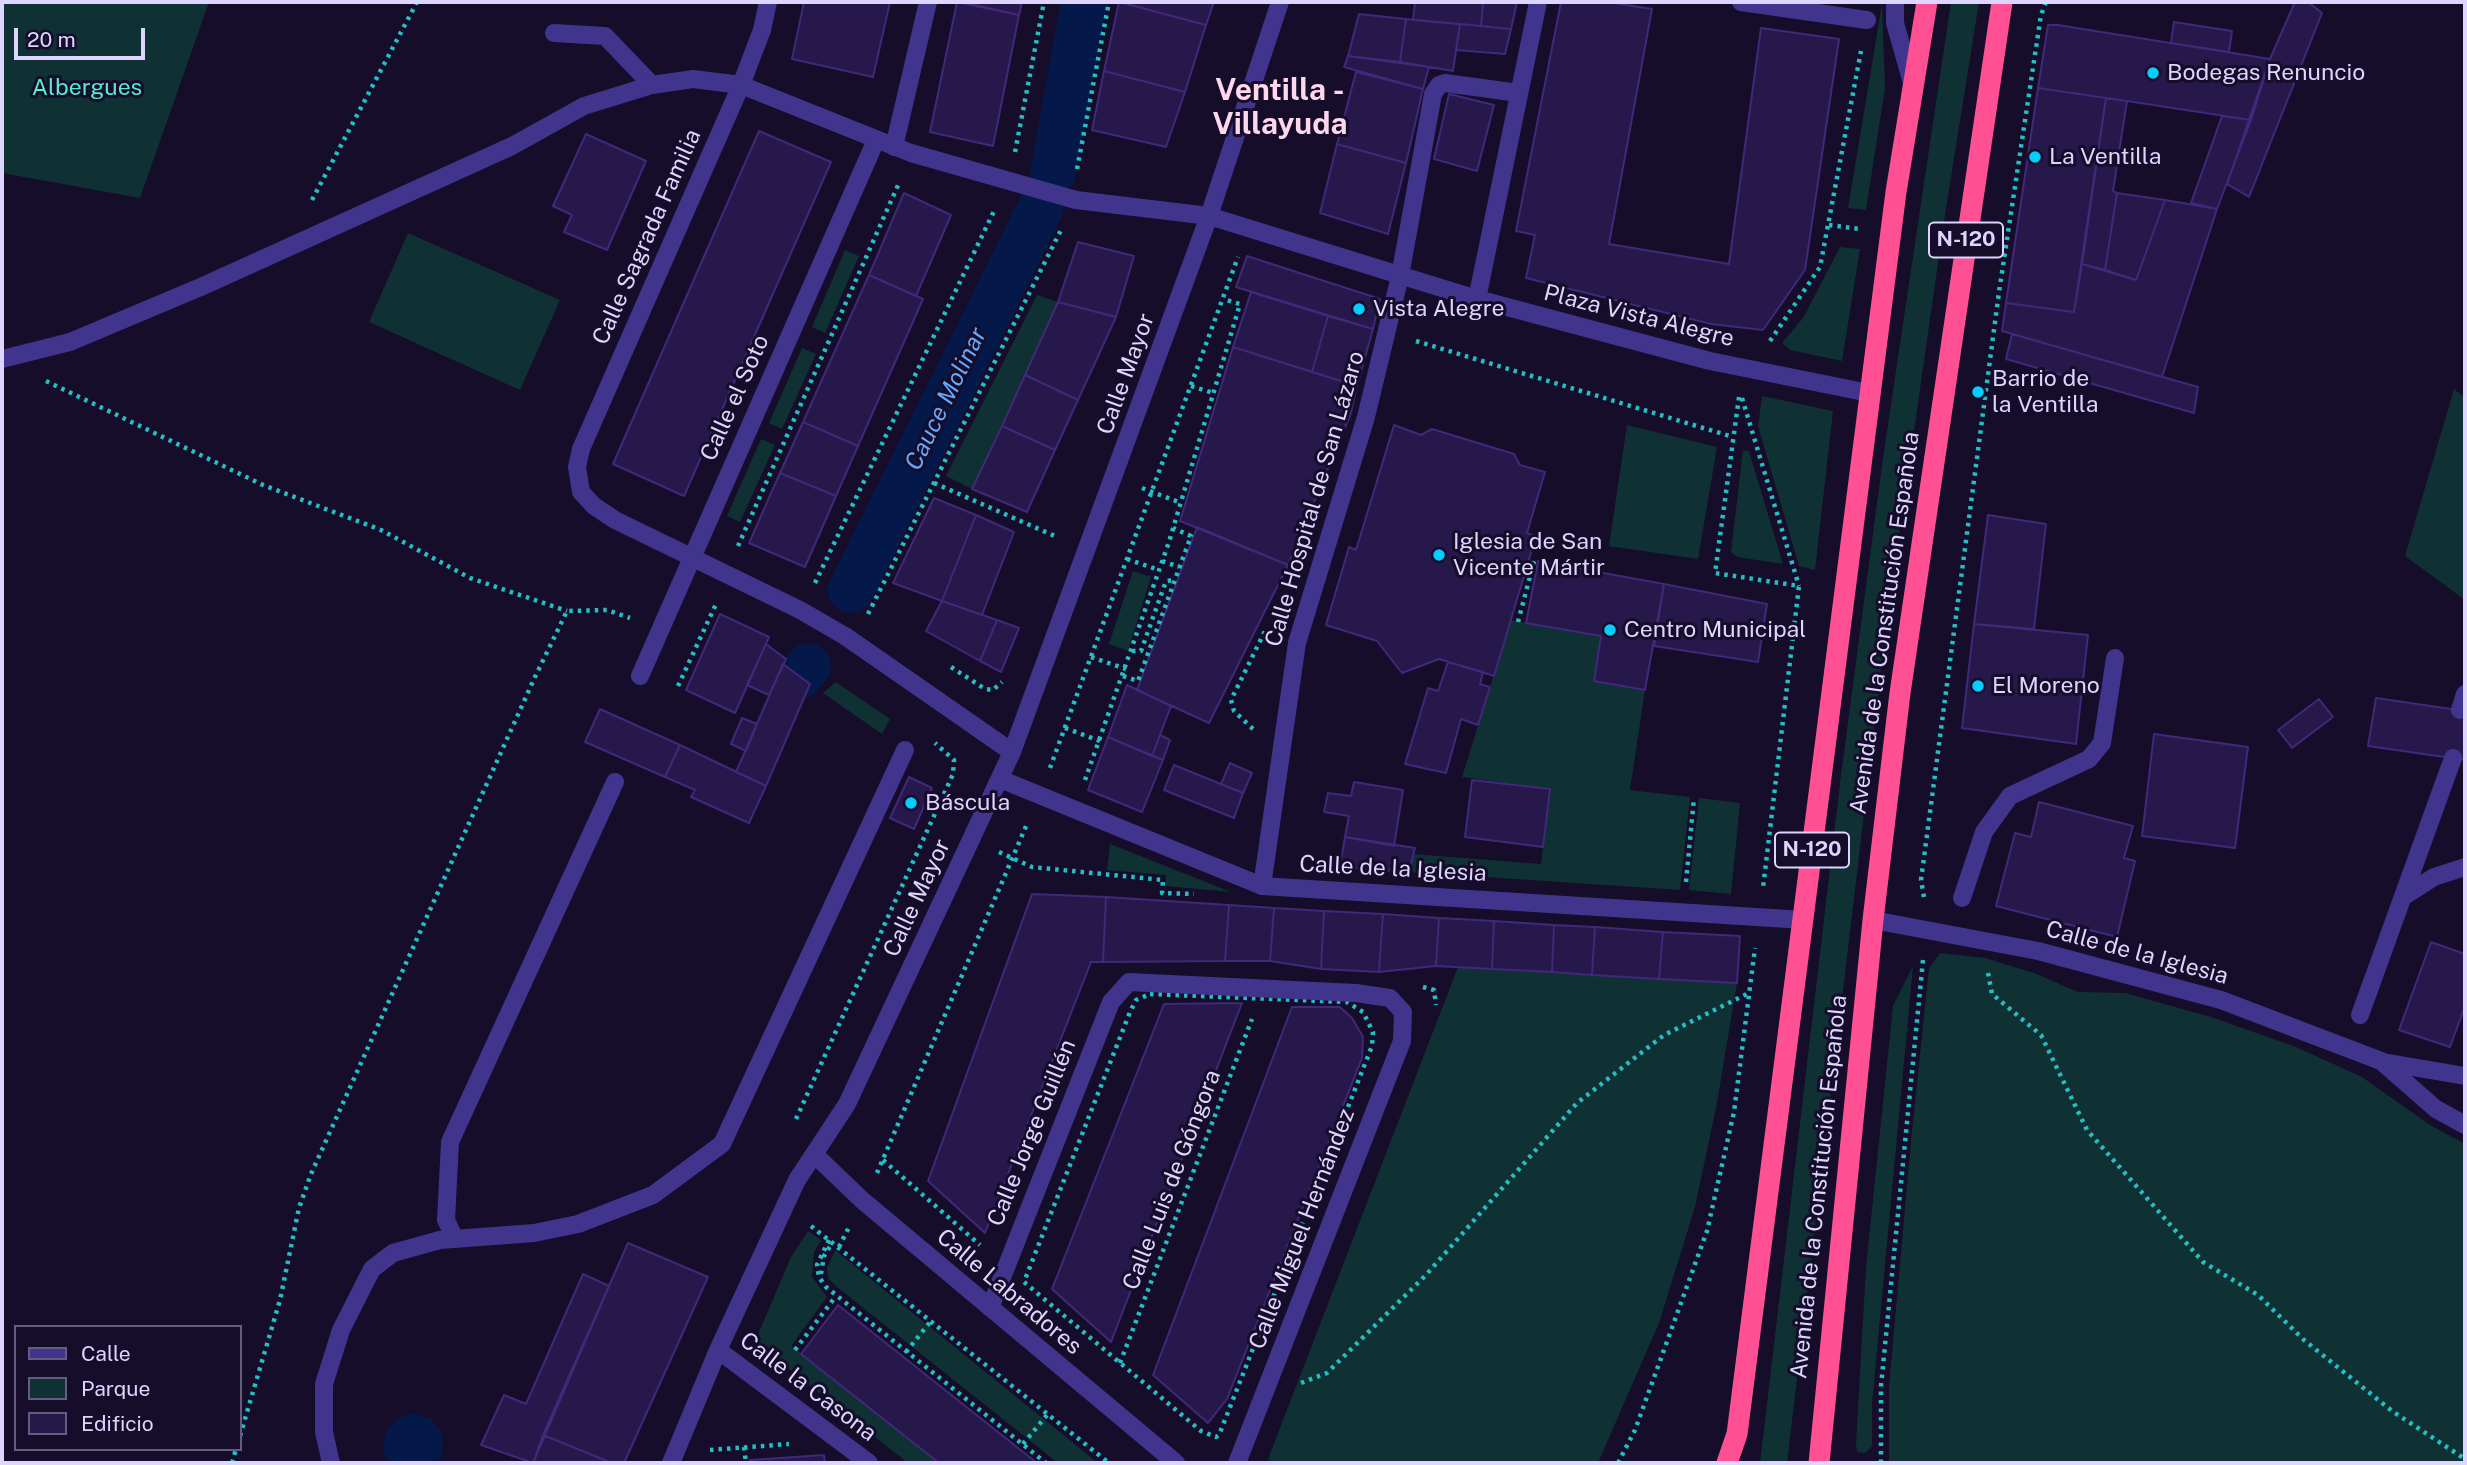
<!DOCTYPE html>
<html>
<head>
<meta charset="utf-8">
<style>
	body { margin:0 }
	#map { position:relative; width:2467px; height:1465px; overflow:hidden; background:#150d29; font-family:"Public Sans",sans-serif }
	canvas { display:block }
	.frame { position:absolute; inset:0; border:4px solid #ded5ff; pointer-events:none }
	.legend { position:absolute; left:14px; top:1325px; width:228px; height:126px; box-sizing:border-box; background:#150d29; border:2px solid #655d7f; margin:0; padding:9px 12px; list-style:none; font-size:21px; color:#ded5ff }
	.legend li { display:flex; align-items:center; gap:14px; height:35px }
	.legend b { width:35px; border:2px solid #655d7f }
	.scale { position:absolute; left:14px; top:28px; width:131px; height:32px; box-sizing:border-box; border:4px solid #ded5ff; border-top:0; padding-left:9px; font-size:21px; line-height:24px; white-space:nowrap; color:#ded5ff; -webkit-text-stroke:5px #150d29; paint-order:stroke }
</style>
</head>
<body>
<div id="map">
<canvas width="2467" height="1465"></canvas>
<div class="frame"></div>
<ul class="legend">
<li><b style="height:9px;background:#40348c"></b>Calle</li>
<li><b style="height:19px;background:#103133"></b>Parque</li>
<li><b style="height:19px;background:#27184b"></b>Edificio</li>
</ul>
<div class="scale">20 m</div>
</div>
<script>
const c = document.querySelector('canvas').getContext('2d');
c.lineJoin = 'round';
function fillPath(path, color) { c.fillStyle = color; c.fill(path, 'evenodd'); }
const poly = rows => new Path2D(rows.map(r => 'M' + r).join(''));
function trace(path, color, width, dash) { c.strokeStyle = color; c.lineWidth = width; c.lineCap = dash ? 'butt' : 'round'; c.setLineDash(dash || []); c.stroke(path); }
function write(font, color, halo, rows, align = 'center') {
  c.font = font + ' "Public Sans",sans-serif'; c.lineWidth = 6; c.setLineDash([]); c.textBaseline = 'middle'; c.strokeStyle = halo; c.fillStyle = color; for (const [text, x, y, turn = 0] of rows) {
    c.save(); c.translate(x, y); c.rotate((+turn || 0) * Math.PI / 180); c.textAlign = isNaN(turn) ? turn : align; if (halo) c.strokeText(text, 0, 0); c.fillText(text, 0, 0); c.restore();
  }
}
const green = poly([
	[2,2,209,2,140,198,2,173],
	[1951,2,1979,2,1944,221,1887,620,1787,1463,1760,1463,1841,775,1883,458],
	[1882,4,1885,88,1866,210,1848,208],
	[408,233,560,300,520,390,369,322],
	[1840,247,1860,249,1842,361,1790,350,1782,343,1803,318],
	[845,250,859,256,825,333,812,327],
	[1037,295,1058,302,972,489,946,476],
	[802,348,816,354,782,429,769,423],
	[2454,389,2465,398,2465,600,2405,556],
	[1762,396,1833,411,1815,570,1799,566,1758,426],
	[1627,425,1717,447,1698,559,1609,546],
	[761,439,775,445,740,522,727,516],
	[1743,450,1749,451,1783,564,1737,557,1731,552],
	[1133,571,1151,577,1128,651,1109,644],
	[1511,620,1601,636,1595,681,1645,690,1630,790,1690,797,1680,890,1409,872,1412,854,1541,864,1550,789,1462,777],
	[836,682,890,719,882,734,823,693],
	[1699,798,1740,803,1731,894,1689,890],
	[1110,844,1231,892,1166,886,1166,875,1107,870],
	[1940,953,1985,958,2034,973,2078,992,2125,993,2211,1017,2296,1047,2362,1077,2430,1125,2465,1144,2465,1463,1889,1463,1889,1387,1911,1141,1929,968],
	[1913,966,1872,1404,1872,1446,1865,1453,1857,1452,1856,1444,1866,1267,1893,1006],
	[1458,967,1737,983,1717,1103,1695,1207,1659,1323,1598,1463,1274,1463,1268,1459],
	[808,1231,821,1240,814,1252,812,1277,827,1297,791,1346,939,1463,908,1463,758,1345,759,1332,791,1257],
	[835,1250,1098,1463,1058,1463,837,1287,828,1278,827,1268]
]);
const water = poly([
	[412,1413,431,1419,443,1435,442,1455,437,1463,391,1463,386,1457,383,1448,387,1429,402,1416]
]);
const canal = poly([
	[1053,173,1084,2],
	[851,590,1041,207],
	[799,676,808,666]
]);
const building = poly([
	[804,2,890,2,873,77,792,59,804,2],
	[957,2,1019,15,993,146,930,132,957,2],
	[962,2,1022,2,1019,15,962,2],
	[1119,2,1206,25,1185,92,1104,71,1119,2],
	[1119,2,1214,2,1206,25,1119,2],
	[1415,2,1483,2,1481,26,1413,20,1415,2],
	[1483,2,1517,2,1511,29,1481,26,1483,2],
	[1561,2,1608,2,1652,9,1609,244,1729,264,1761,28,1839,39,1805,270,1763,330,1711,324,1526,278,1535,235,1516,231,1561,2],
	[2295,2,2308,2,2322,13,2249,197,2227,184,2270,59,2295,2],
	[1359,14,1406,19,1400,62,1348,56,1359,14],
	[1406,19,1460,24,1453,71,1400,62,1406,19],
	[2174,22,2232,31,2229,52,2171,43,2174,22],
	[1460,24,1511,29,1505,54,1456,50,1460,24],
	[2048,25,2058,25,2270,59,2251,120,2127,101,2038,88,2048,25],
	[1348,56,1429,67,1423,89,1344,67,1348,56],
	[1104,71,1185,92,1166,147,1092,130,1104,71],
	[1356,72,1423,89,1406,163,1337,144,1356,72],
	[2038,88,2106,98,2074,312,2006,303,2038,88],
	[1449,94,1494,105,1477,171,1434,159,1449,94],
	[2106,98,2127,101,2113,191,2117,193,2105,270,2082,264,2106,98],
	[2222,116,2251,120,2217,209,2191,203,2222,116],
	[759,131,831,162,684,496,613,464,759,131],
	[586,134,646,161,607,250,564,232,572,215,553,206,586,134],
	[1337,144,1406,163,1388,234,1320,213,1337,144],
	[904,193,951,215,916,296,869,275,904,193],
	[2117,193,2165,200,2136,280,2105,270,2117,193],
	[2165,200,2217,209,2162,377,2002,331,2006,303,2074,312,2082,264,2136,280,2165,200],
	[1078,242,1134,256,1116,317,1058,302,1078,242],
	[1247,256,1380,299,1373,329,1236,287,1247,256],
	[869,275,923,299,858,446,803,422,869,275],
	[1251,292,1328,316,1312,372,1233,347,1251,292],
	[1058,302,1116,317,1078,400,1025,375,1058,302],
	[1328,316,1373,329,1357,386,1312,372,1328,316],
	[2012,334,2198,387,2194,413,2006,359,2012,334],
	[1233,347,1357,386,1351,413,1288,565,1180,521,1233,347],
	[1025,375,1078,400,1055,450,1002,426,1025,375],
	[803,422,858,446,836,496,780,473,803,422],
	[1394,425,1421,435,1432,429,1514,454,1520,465,1545,472,1527,533,1536,536,1494,676,1439,659,1402,673,1377,641,1326,625,1349,547,1356,550,1394,425],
	[1002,426,1055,450,1027,512,972,489,1002,426],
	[780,473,836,496,805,567,749,543,780,473],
	[934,498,976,515,942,601,893,583,934,498],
	[976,515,1014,532,982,615,942,601,976,515],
	[1988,515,2046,524,2034,629,1974,624,1988,515],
	[1197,527,1288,565,1209,723,1137,690,1197,527],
	[1538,561,1664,584,1645,690,1594,681,1601,636,1526,623,1538,561],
	[1664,584,1767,604,1758,662,1654,646,1664,584],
	[942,601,997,620,980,661,926,631,942,601],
	[720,614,769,637,735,713,686,690,720,614],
	[997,620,1019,628,1001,672,980,661,997,620],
	[1974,624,2088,635,2076,744,1962,728,1974,624],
	[766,644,786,659,769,695,747,685,766,644],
	[1448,662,1483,672,1480,684,1490,687,1478,725,1461,719,1446,773,1405,764,1428,688,1438,691,1448,662],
	[783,664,810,684,766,786,736,772,783,664],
	[1127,685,1171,706,1152,756,1108,737,1127,685],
	[2376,698,2465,711,2465,760,2368,746,2376,698],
	[2319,699,2333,717,2292,748,2278,730,2319,699],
	[600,709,680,745,665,777,585,742,600,709],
	[742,718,757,724,746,751,731,744,742,718],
	[2154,734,2248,747,2235,848,2142,836,2154,734],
	[1160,735,1170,740,1163,760,1152,756,1160,735],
	[1108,737,1163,760,1142,812,1088,790,1108,737],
	[680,745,766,786,749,823,691,797,695,790,665,777,680,745],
	[1230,763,1252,773,1243,793,1221,784,1230,763],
	[1174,765,1243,793,1234,818,1164,790,1174,765],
	[909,777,932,788,914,829,890,818,909,777],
	[1472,780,1550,789,1543,847,1465,837,1472,780],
	[1354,782,1403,790,1394,846,1345,837,1349,816,1324,812,1328,793,1351,796,1354,782],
	[2039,802,2133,826,2124,858,2135,861,2117,937,1996,906,2015,833,2031,837,2039,802],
	[1345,837,1415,848,1409,872,1340,867,1345,837],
	[1032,894,1106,897,1103,962,1091,962,985,1233,928,1181,1032,894],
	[1106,897,1229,905,1225,961,1103,962,1106,897],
	[1229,905,1274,908,1270,961,1225,961,1229,905],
	[1274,908,1324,911,1321,969,1270,961,1274,908],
	[1324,911,1383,914,1379,972,1321,969,1324,911],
	[1383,914,1439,918,1436,966,1379,972,1383,914],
	[1439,918,1494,921,1492,969,1436,966,1439,918],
	[1494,921,1554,925,1552,972,1492,969,1494,921],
	[1554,925,1595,927,1592,975,1552,972,1554,925],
	[1595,927,1663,932,1659,979,1592,975,1595,927],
	[1663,932,1740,936,1737,983,1659,979,1663,932],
	[2431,942,2465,954,2465,1006,2450,1047,2399,1030,2431,942],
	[1242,1003,1111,1342,1052,1289,1164,1004,1242,1003],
	[1292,1007,1340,1007,1352,1018,1363,1037,1362,1058,1227,1399,1208,1423,1153,1375,1292,1007],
	[628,1243,708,1277,624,1463,612,1463,543,1435,628,1243],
	[583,1274,609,1286,533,1463,481,1445,504,1395,526,1404,583,1274],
	[838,1305,1037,1463,939,1463,801,1354,838,1305],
	[543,1435,612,1463,533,1463,543,1435],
	[824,1455,825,1463,750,1463,750,1460,824,1455]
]);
const path = poly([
	[1015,152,1044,2],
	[1077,169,1109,2],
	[312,200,417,2],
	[1829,225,1860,229],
	[1416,341,1733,437],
	[1770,341,1820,267,1861,51],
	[46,381,263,485,381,530,470,578,567,611],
	[1191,386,1213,393],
	[1739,397,1715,573,1799,586,1763,888],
	[1742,398,1799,586],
	[934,483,1057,537],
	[1142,488,1181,503],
	[738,546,899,183],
	[1127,559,1159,570],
	[1162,561,1179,567],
	[815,583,995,209],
	[868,614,1062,228],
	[1518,622,1534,561],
	[1132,651,1141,651,1166,581,1175,580],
	[1091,657,1126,669],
	[951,667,985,689,993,690,1002,682],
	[1123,676,1138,681,1191,536,1173,528],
	[678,686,716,604],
	[1065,728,1100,741],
	[1253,729,1234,711,1231,700,1266,629],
	[1050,768,1238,257],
	[1085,780,1169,542,1240,304,1223,299],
	[999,852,1032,867,1163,880,1162,893,1194,894],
	[1686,882,1694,798],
	[1924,897,1921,880,1999,292,2041,15,2046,2],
	[1988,973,1992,994,2041,1035,2087,1130,2203,1262,2258,1295,2304,1340,2392,1411,2465,1459],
	[1423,987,1434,990,1436,1005],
	[1150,994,1347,1002,1363,1012,1373,1032,1372,1046,1219,1435,1216,1437,1201,1431,1024,1282,1130,1012,1136,1000,1150,994],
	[796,1119,953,774,954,760,935,743],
	[883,1160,980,1245],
	[877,1173,1027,824],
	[811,1226,1109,1463],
	[829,1240,817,1265,819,1277,826,1287,1046,1463],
	[839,1247,849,1227],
	[821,1274,824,1256,832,1243],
	[795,1350,836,1296],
	[906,1352,931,1321],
	[1120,1363,1252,1019],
	[1301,1383,1327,1373,1426,1275,1577,1103,1664,1035,1749,993],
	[240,1436,280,1300,299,1208,311,1174,534,679,567,611,607,610,630,618],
	[1023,1444,1047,1415],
	[744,1447,746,1463],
	[710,1450,789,1444],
	[232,1463,236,1449],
	[1618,1463,1635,1430,1707,1231,1734,1112,1755,948],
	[1881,1463,1881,1386,1923,960]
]);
const lane = poly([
	[554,33,605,36,652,85],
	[2460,710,2465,694],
	[2406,895,2434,877,2465,867],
	[1962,898,1984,832,2010,796,2089,759,2102,743,2115,658],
	[2360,1015,2453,758],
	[455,1239,446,1220,450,1142,615,782],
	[331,1463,324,1432,324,1384,341,1330,372,1269,393,1253,440,1240,534,1233,578,1224,653,1195,722,1144,905,750]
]);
const street = poly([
	[768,2,762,30,741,85,581,449,577,467,581,492,594,506,615,520,800,610,845,636,1012,752],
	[1741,2,1867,20],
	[1895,2,1895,23,1912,83],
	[894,147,928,2],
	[1477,299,1538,2],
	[2,359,70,342,203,286,512,146,584,106,652,85,693,79,741,85,911,153,1076,200,1209,216,1477,299,1710,361,1869,393],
	[640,676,876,140],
	[1000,779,1262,886,1804,920],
	[1262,886,1297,643,1366,417,1400,276,1433,94,1439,85,1445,83,1519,93],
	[1873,920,2038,951,2221,1000,2381,1061,2436,1109,2465,1125],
	[2383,1062,2465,1076],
	[814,1154,862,1200,1176,1463],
	[990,1308,1111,1002,1129,982,1356,993,1390,998,1403,1012,1402,1041,1237,1463],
	[718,1350,869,1463],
	[671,1463,718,1350,797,1180,847,1104,1012,752,1209,216,1280,2]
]);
const highway = poly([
	[1727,1463,1737,1434,1896,192,1927,2],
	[1819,1463,1873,920,1900,693,2002,2]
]);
const markers = [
	[2153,73,7,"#01cdff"],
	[2035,157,7,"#01cdff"],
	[1359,309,7,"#01cdff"],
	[1978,392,7,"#01cdff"],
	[1439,555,7,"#01cdff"],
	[1610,630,7,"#01cdff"],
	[1978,686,7,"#01cdff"],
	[911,803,7,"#01cdff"]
];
const shields = [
	[1966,240,74],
	[1812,850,74]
];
const shieldNames = [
	["N-120",1966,240],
	["N-120",1812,850]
];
const poiNames = [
	["Bodegas Renuncio",2167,73],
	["La Ventilla",2049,157],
	["Vista Alegre",1373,309],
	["Barrio de",1992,379],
	["la Ventilla",1992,405],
	["Iglesia de San",1453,542],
	["Vicente Mártir",1453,568],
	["Centro Municipal",1624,630],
	["El Moreno",1992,686],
	["Báscula",925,803]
];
const parkNames = [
	["Albergues",87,88]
];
const streetNames = [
	["Calle Sagrada Familia",647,237,-66],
	["Plaza Vista Alegre",1639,316,14],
	["Calle Mayor",1126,374,-70],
	["Calle el Soto",735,398,-66],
	["Calle Hospital de San Lázaro",1315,499,-74],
	["Avenida de la Constitución Española",1885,623,-82],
	["Calle de la Iglesia",1393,869,3],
	["Calle Mayor",917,898,-65],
	["Calle de la Iglesia",2137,953,15],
	["Calle Jorge Guillén",1032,1133,-68],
	["Calle Luis de Góngora",1172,1180,-69],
	["Avenida de la Constitución Española",1819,1187,-84],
	["Calle Miguel Hernández",1302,1229,-69],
	["Calle Labradores",1009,1292,40],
	["Calle la Casona",808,1387,37]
];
const waterNames = [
	["Cauce Molinar",946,399,-64]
];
const districtNames = [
	["Ventilla -",1280,91],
	["Villayuda",1280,125]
];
fillPath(green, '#103133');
fillPath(water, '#05184a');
trace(canal, '#05184a', 46);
fillPath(building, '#27184b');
trace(building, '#40287a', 2);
trace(path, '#24bec4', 4.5, [3.5, 5]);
trace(lane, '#40348c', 18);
trace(street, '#40348c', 18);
trace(highway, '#ff5093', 21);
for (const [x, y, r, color] of markers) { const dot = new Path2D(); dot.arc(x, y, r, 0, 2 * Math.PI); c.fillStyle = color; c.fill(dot); trace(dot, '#150d29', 2.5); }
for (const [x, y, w] of shields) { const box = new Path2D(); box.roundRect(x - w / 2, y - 17.5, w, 35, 5); c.fillStyle = '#150d29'; c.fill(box); trace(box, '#ded5ff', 2); }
write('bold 21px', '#ded5ff', null, shieldNames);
write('23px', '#ded5ff', '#150d29', poiNames, 'left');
write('23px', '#56ead3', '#150d29', parkNames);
write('23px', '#ded5ff', '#150d29', streetNames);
write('italic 24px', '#63a8ff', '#150d29', waterNames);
write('bold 30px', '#ffd7ed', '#150d29', districtNames);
</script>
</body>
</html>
